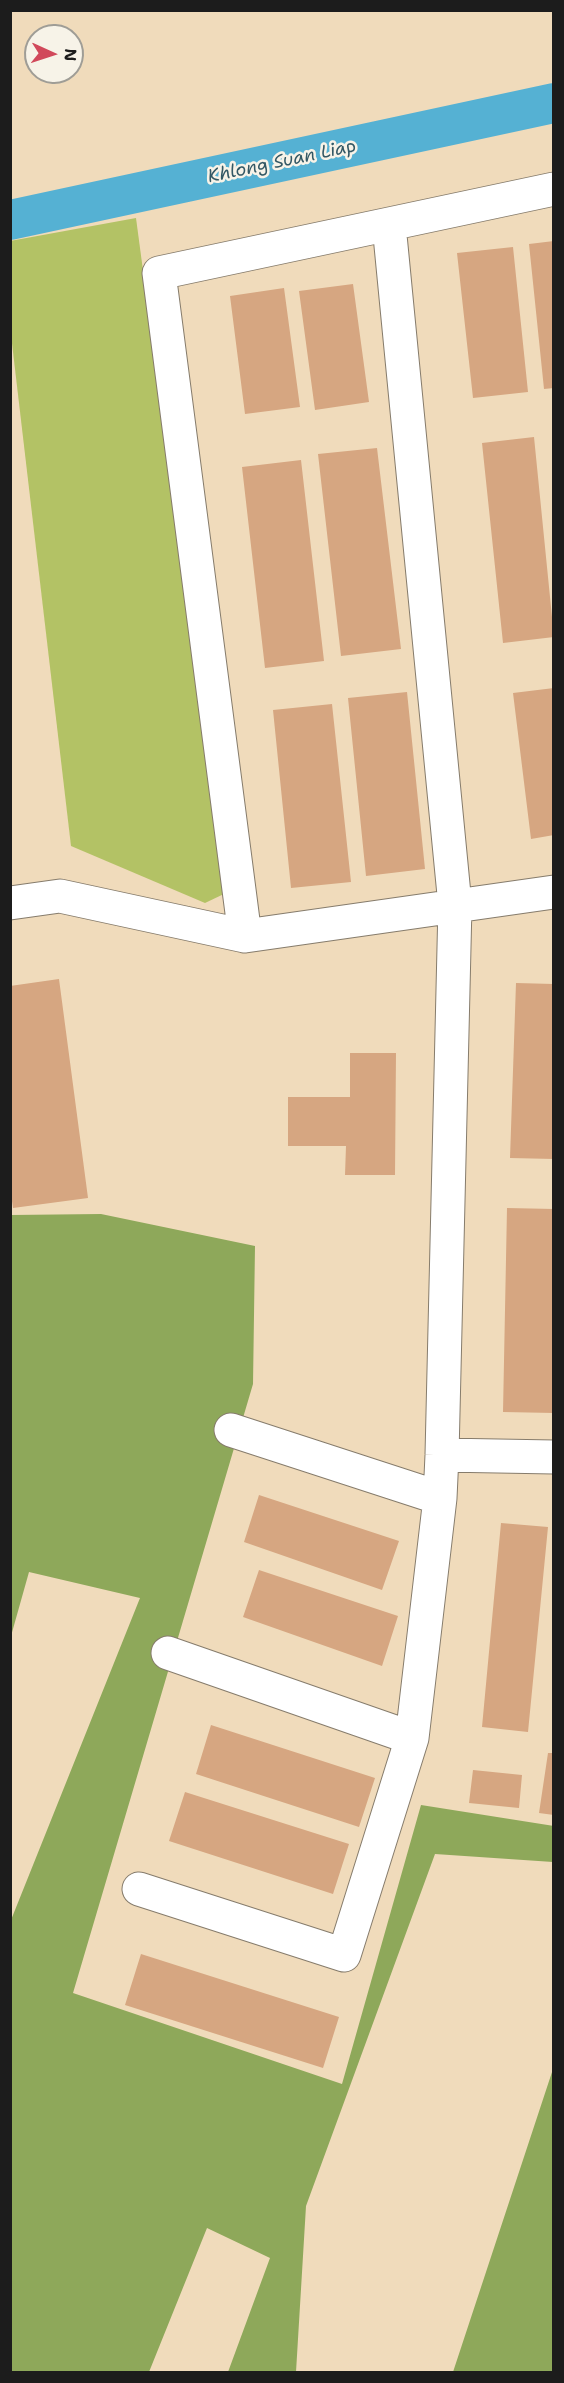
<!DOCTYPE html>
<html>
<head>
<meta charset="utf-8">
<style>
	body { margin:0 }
	#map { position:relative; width:564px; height:2383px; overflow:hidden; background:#f0dbbb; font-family:"Shantell Sans",sans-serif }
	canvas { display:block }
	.frame { position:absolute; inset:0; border:12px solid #1c1c1c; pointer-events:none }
	.north { position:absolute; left:24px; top:24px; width:60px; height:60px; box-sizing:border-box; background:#f7f3e8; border:2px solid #9f9d96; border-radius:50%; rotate:93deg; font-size:16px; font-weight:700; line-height:24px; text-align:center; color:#1c1c1c }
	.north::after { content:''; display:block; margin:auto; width:21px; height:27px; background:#d1495b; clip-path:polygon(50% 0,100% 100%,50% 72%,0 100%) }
</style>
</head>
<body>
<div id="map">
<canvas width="564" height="2383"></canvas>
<div class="frame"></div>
<div class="north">N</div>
</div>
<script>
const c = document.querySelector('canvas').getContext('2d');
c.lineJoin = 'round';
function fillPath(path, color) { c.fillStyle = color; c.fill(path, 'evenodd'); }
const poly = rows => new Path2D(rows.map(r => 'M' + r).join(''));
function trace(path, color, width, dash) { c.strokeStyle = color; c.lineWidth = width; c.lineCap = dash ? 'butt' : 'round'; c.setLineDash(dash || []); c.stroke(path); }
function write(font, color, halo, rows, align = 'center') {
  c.font = font + ' "Shantell Sans",sans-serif'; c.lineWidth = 5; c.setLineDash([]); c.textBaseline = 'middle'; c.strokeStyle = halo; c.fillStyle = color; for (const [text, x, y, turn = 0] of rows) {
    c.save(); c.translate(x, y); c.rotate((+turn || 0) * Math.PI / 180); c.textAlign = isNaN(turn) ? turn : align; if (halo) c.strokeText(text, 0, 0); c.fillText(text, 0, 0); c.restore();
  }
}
const green = poly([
	[136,218,226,893,205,903,71,846,11,335,10,241]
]);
const forest = poly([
	[101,1214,255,1246,253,1384,73,1993,342,2084,421,1805,554,1826,553,1862,435,1854,306,2206,296,2372,228,2372,270,2258,207,2228,149,2372,11,2372,11,1920,140,1598,29,1572,11,1636,11,1215],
	[553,2069,553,2372,453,2372]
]);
const canal = poly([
	[10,220,554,103]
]);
const building = poly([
	[554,241,554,388,544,389,529,244],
	[513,247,528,392,473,398,457,253],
	[353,284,369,402,315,410,299,291],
	[284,288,300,407,245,414,230,296],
	[534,437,554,637,503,643,482,443],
	[377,448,401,649,341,656,318,454],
	[301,460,324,661,265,668,242,467],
	[554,688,554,835,531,839,513,693],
	[407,692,425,869,366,876,348,698],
	[332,704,351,882,291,888,273,710],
	[59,979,88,1198,13,1208,10,1187,10,986],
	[516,983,554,984,554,1159,510,1158],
	[350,1053,396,1053,395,1175,345,1175,346,1146,288,1146,288,1097,350,1097],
	[507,1208,554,1209,554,1413,503,1412],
	[259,1495,399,1541,382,1590,244,1542],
	[501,1523,548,1527,528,1732,482,1727],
	[259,1570,398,1616,382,1666,243,1617],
	[211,1725,375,1778,359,1827,196,1774],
	[548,1753,554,1753,554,1815,539,1813],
	[473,1770,522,1775,519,1808,469,1803],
	[185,1792,349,1844,333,1894,169,1841],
	[141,1954,339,2017,323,2068,125,2005]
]);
const minor = poly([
	[10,903,60,896,245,936,554,892],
	[245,936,159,273,554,189],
	[231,1430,440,1498],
	[442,1455,554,1457],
	[168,1653,412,1738],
	[139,1889,344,1955,412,1738,440,1498,442,1455,455,905,389,225]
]);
const waterNames = [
	["Khlong Suan Liap",282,162,-12]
];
fillPath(green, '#b3c265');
fillPath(forest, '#8ea85a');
trace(canal, '#55b1d3', 40);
fillPath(building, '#d6a681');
trace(minor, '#867c6c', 35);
trace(minor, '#fff', 33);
write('italic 18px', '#335865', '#f7f3e8', waterNames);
</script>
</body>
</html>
